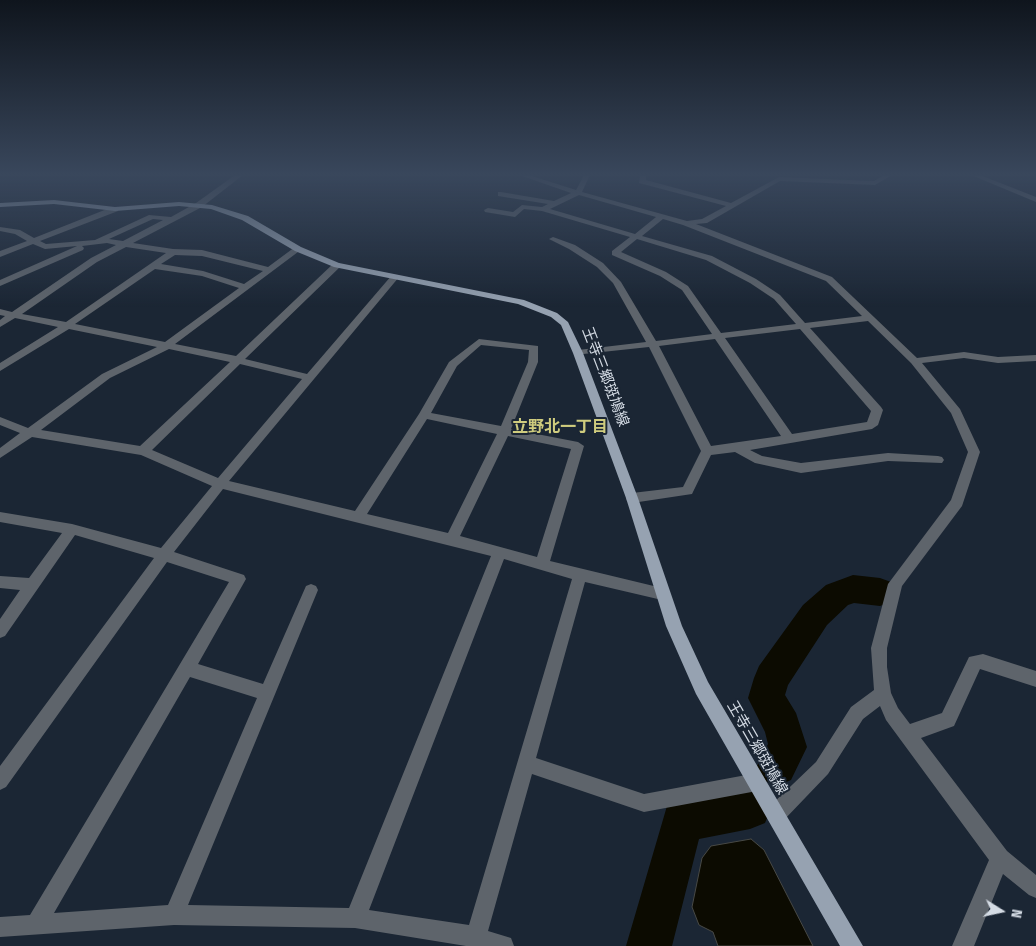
<!DOCTYPE html>
<html>
<head>
<meta charset="utf-8">
<style>
	body { margin:0 }
	#map { position:relative; width:1036px; height:946px; overflow:hidden; background:#1b2634; font-family:"Fira Sans Condensed",sans-serif }
	canvas { display:block }
	.north { position:absolute; left:976px; top:886px; width:50px; height:50px; -webkit-text-stroke:4px #1b2634; paint-order:stroke; rotate:100deg; font-size:14px; font-weight:700; line-height:20px; text-align:center; color:#d4dbe4 }
	.north::after { content:''; display:block; margin:auto; width:18px; height:22px; background:#d4dbe4; clip-path:polygon(50% 0,100% 100%,50% 72%,0 100%) }
</style>
</head>
<body>
<div id="map">
<canvas width="1036" height="946"></canvas>
<div class="north">N</div>
</div>
<script>
const c = document.querySelector('canvas').getContext('2d');
c.lineJoin = 'round';
function fillPath(path, color) { c.fillStyle = color; c.fill(path, 'evenodd'); }
const poly = rows => new Path2D(rows.map(r => 'M' + r).join(''));
function trace(path, color, width, dash) { c.strokeStyle = color; c.lineWidth = width; c.lineCap = dash ? 'butt' : 'round'; c.setLineDash(dash || []); c.stroke(path); }
function write(font, color, halo, rows, align = 'center') {
  c.font = font + ' "Fira Sans Condensed","Noto Sans JP",sans-serif'; c.lineWidth = 4; c.setLineDash([]); c.textBaseline = 'middle'; c.strokeStyle = halo; c.fillStyle = color; for (const [text, x, y, turn = 0] of rows) {
    c.save(); c.translate(x, y); c.rotate((+turn || 0) * Math.PI / 180); c.textAlign = isNaN(turn) ? turn : align; if (halo) c.strokeText(text, 0, 0); c.fillText(text, 0, 0); c.restore();
  }
}
const water = poly([
	[751,839,764,850,813,946,718,946,713,932,699,925,692,907,702,858,711,846,751,839]
]);
const river = poly([
	[853,575,880,578,891,582,896,592,891,602,880,606,854,603,848,605,827,625,788,685,785,695,796,713,807,747,791,780,777,786,763,780,757,766,768,744,765,732,748,698,754,678,759,666,803,605,826,585,853,575],
	[750,787,765,793,771,808,765,823,750,829,699,839,672,946,626,946,667,806,682,800,750,787]
]);
const minor = poly([
	[235,175,243,175,202,207,133,243,173,249,202,250,268,267,295,247,302,249,175,344,236,356,334,263,340,263,340,267,245,359,307,374,392,275,399,277,229,481,355,511,419,414,449,362,479,339,538,346,538,362,511,429,578,442,584,446,550,561,662,588,667,590,669,594,667,598,662,600,585,582,536,758,644,794,757,773,763,776,766,782,763,788,757,791,644,812,532,774,488,931,511,938,514,946,466,946,355,928,174,925,0,937,0,917,30,915,229,582,167,562,6,787,0,790,0,766,154,558,75,535,5,636,0,638,0,619,20,590,0,588,0,576,29,578,62,533,0,522,0,512,72,524,161,548,212,486,141,455,32,437,0,458,0,448,20,433,0,425,0,417,28,428,102,374,157,347,69,329,0,371,0,363,58,327,15,318,0,327,0,320,5,316,0,315,0,309,12,312,91,258,116,245,107,243,82,246,84,248,83,250,0,286,0,280,77,246,45,249,33,244,0,257,0,251,27,241,15,234,0,231,0,227,20,230,34,238,112,207,118,207,118,211,40,241,46,244,95,240,149,215,171,217,196,203,235,175],
	[153,219,163,220,123,241,109,239,153,219],
	[126,247,166,253,66,322,22,314,97,262,126,247],
	[175,255,202,256,263,271,244,284,203,271,161,264,175,255],
	[155,269,202,276,239,288,165,342,75,324,155,269],
	[481,345,529,350,528,362,501,426,431,413,457,366,481,345],
	[169,349,230,362,140,446,41,430,110,378,169,349],
	[240,364,302,379,218,478,152,450,240,364],
	[427,419,497,434,448,533,367,514,427,419],
	[508,436,571,449,537,557,460,536,508,436],
	[223,489,491,556,349,908,188,905,318,590,316,586,311,584,306,586,263,684,198,664,246,579,244,575,174,552,223,489],
	[504,559,572,579,469,925,369,910,504,559],
	[190,677,257,698,168,905,54,913,190,677],
	[519,175,529,175,576,190,584,175,590,175,582,192,687,221,702,219,726,206,639,183,640,175,646,175,646,180,731,203,779,177,874,181,884,175,892,175,875,185,780,181,707,223,696,224,832,277,917,358,964,352,998,357,1036,355,1036,361,998,363,964,358,922,363,960,409,980,452,962,506,902,586,887,648,887,667,891,693,898,708,910,724,942,713,969,657,983,654,1036,671,1036,687,980,669,954,726,921,738,1007,851,1036,875,1036,898,1029,895,1003,874,974,946,952,946,989,860,886,720,880,706,863,719,828,774,783,821,776,823,769,821,767,814,769,807,816,762,851,707,874,690,871,648,888,584,951,500,968,452,951,413,911,363,868,321,810,328,881,407,883,410,878,425,872,429,750,450,762,456,801,463,888,453,938,456,942,457,944,460,942,463,888,461,801,473,755,463,735,452,711,455,692,494,632,503,627,501,626,498,627,495,632,493,683,487,701,451,649,347,574,355,574,351,578,350,646,342,613,283,597,267,569,249,549,239,553,237,575,245,603,263,621,282,656,341,712,334,682,290,660,276,612,255,612,251,630,237,542,211,524,209,515,217,485,212,484,210,488,208,513,212,522,205,542,207,548,204,498,196,498,192,501,192,554,201,571,193,519,175],
	[579,195,656,217,635,234,550,209,579,195],
	[663,219,683,225,826,281,862,316,805,323,780,295,756,279,712,256,642,236,663,219],
	[637,239,706,260,750,283,774,299,796,324,721,333,688,286,666,272,621,252,637,239],
	[800,329,871,411,867,422,792,434,725,338,800,329],
	[715,339,781,436,711,446,659,346,715,339],
	[971,175,980,175,1036,197,1036,202,971,175]
]);
const major = poly([
	[54,200,115,207,179,202,212,205,248,216,301,247,339,263,524,300,557,313,568,322,583,353,638,498,682,626,708,682,863,946,840,946,696,694,666,626,626,498,573,353,561,325,551,317,518,304,334,267,295,251,242,220,211,209,179,206,115,211,54,204,0,207,0,203,54,200]
]);
const streetNames = [
	["王寺三郷斑鳩線",605,377,69],
	["王寺三郷斑鳩線",757,748,60]
];
const neighbourhoodNames = [
	["立野北一丁目",560,428]
];
fillPath(water, '#0c0b01');
trace(water, '#484945', 1);
fillPath(river, '#0c0b01');
fillPath(minor, '#5e646b');
fillPath(major, '#96a2b1');
const sky = c.createLinearGradient(0, 0, 0, 307);
sky.addColorStop(0, '#0f151d');
sky.addColorStop(0.57, '#39475c');
sky.addColorStop(1, '#39475c00');
c.fillStyle = sky;
c.fillRect(0, 0, 1036, 307);
write('15px', '#d4dbe4', '#1b2634', streetNames);
write('bold 16px', '#cfcc7e', '#1b2634', neighbourhoodNames);
</script>
</body>
</html>
